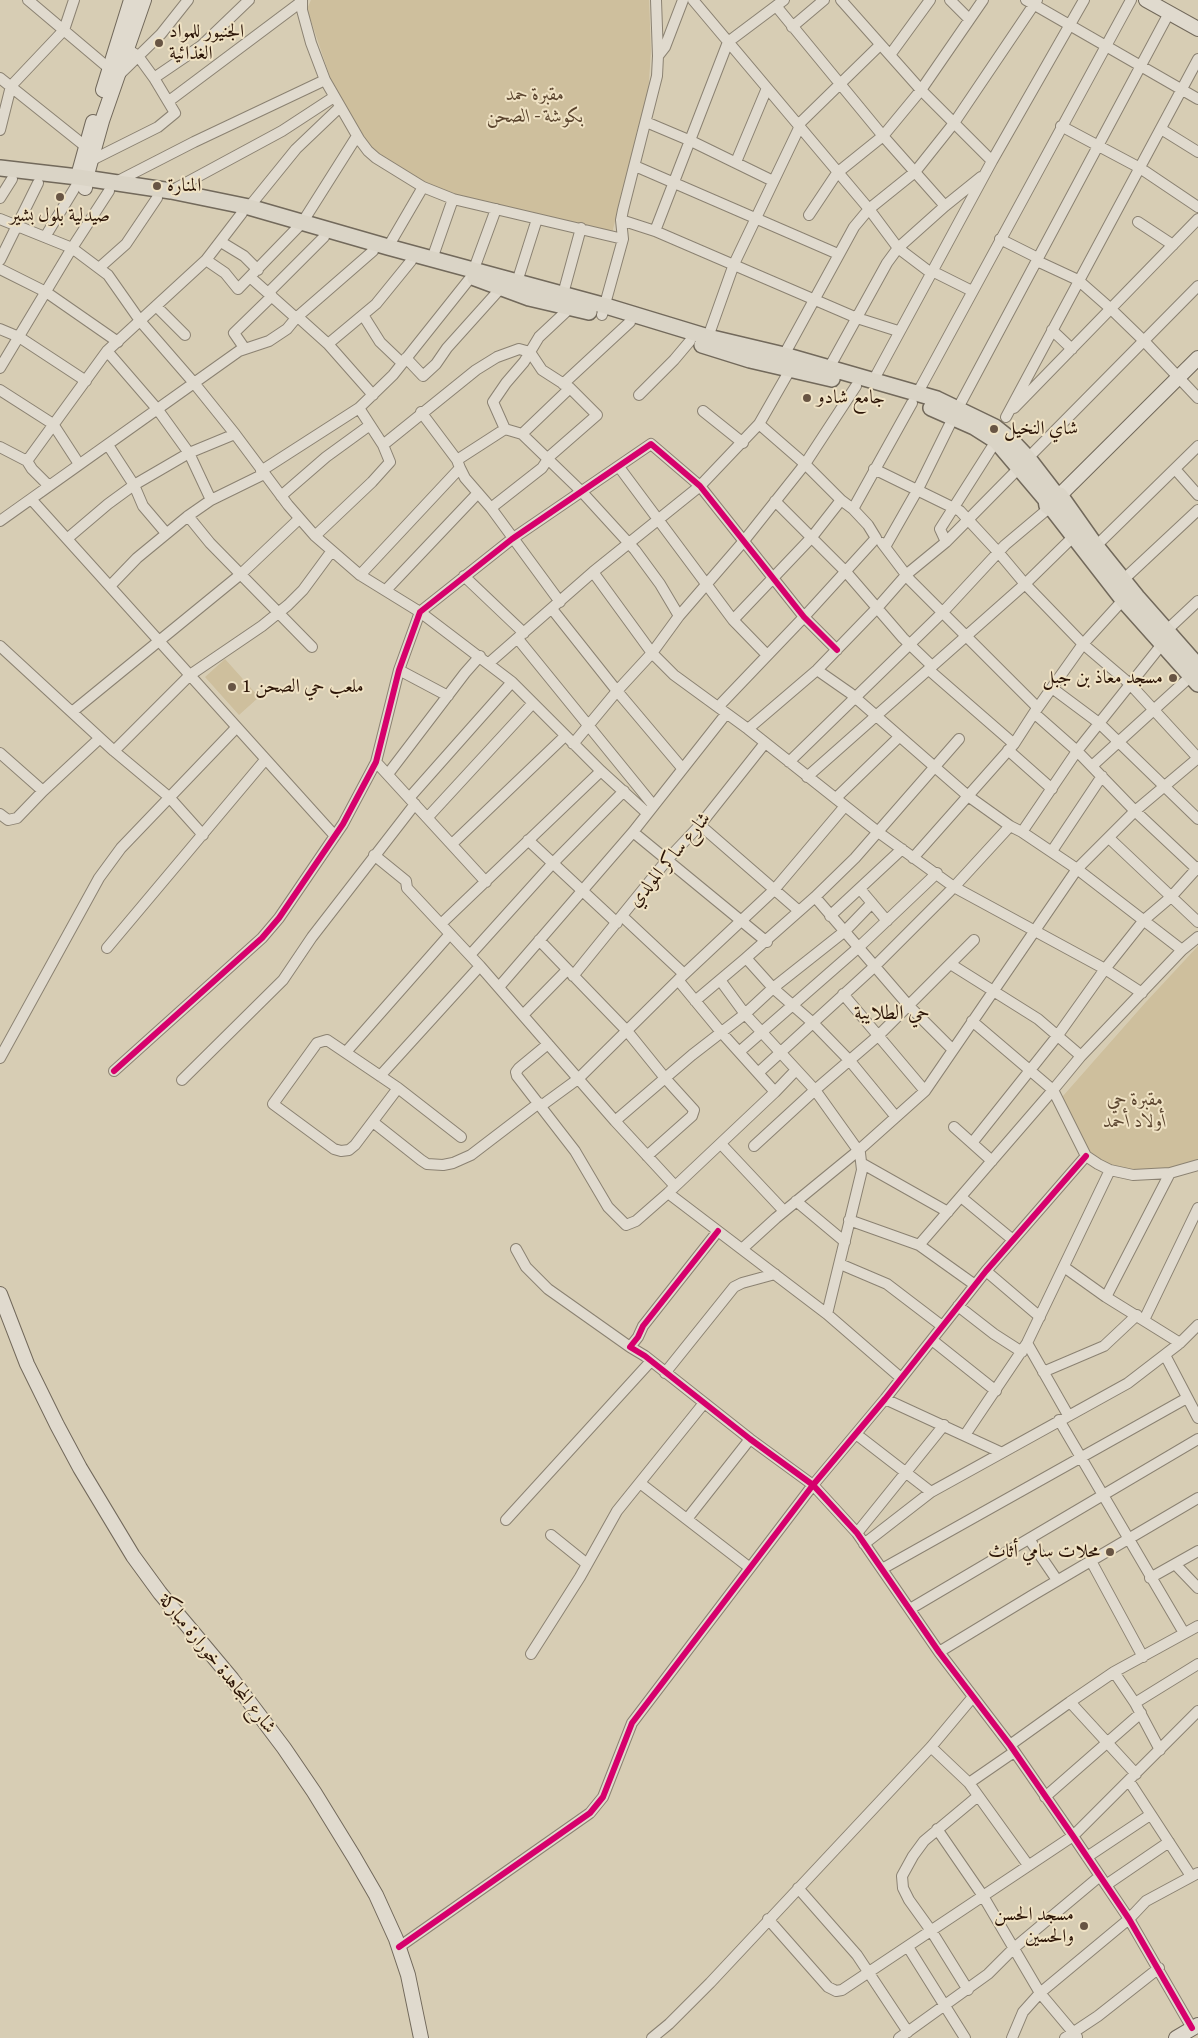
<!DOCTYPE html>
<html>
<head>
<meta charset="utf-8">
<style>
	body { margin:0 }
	canvas { display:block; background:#d7cdb4 }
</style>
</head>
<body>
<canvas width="1198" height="2038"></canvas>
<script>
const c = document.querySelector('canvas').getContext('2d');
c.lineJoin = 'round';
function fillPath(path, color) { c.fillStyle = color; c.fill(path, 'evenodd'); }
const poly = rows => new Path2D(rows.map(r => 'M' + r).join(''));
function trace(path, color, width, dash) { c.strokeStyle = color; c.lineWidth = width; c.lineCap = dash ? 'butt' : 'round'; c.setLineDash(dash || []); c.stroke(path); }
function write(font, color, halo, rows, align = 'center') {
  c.font = font + ' "Gentium Book Plus",Amiri,serif'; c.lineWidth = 4; c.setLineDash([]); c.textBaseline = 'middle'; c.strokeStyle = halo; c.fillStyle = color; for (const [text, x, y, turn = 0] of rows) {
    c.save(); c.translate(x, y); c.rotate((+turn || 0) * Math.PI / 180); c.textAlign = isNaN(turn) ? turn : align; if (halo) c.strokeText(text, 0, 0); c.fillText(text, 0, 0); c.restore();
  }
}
const green = poly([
	[311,0,649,0,651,51,648,95,612,233,455,197,417,179,370,148,331,80,307,9],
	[225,659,259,697,239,715,205,677],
	[1198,946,1198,1165,1128,1177,1088,1164,1064,1111,1063,1096,1145,1003]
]);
const street = poly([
	[28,0,118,76,161,34,188,0],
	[302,0,302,10,311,43,325,80,359,139,368,151,376,158,423,187,453,199,623,239],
	[693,0,869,209,898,248,931,273,936,273,972,291],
	[841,0,921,90,992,161],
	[950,0,969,19],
	[1026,0,1198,99],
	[776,6,883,136,945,206],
	[792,27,824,0],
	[890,55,930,0],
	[658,56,665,47,683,0],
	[0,78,85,146],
	[154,78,201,46,249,0],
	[169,101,301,2],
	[646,122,691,141,773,181],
	[798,125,880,45],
	[1061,126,1140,168,1198,207],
	[1161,129,1198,152],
	[0,130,11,86,64,30,74,0],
	[92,160,158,127,175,113,154,78,138,56,132,52],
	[736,162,767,88],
	[635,166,838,254],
	[116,182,194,142,325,80],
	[171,191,282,131,334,97],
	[0,198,12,179],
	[249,207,296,149,340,107],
	[809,215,837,173,883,136,921,90,983,0],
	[0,219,72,248,108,275,141,322,194,383,235,434,288,505,315,536,360,575,420,612,512,682,601,771,647,813],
	[621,220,655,231,857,318,898,331],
	[1138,222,1173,245],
	[655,231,728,42,784,0],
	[45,237,76,186],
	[1000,239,1038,258],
	[221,242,244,256,258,270],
	[388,247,423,187],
	[432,259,453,199],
	[0,260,38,183],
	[206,260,225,273,238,289,302,223,357,136],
	[1037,261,1078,280,1111,309,1144,341,1198,398],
	[99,268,126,244,157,198],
	[0,269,46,292,118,342],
	[250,277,296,318],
	[517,282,537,219],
	[268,293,324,237],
	[563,294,581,228],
	[157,307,185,335],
	[363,315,380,342,402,363],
	[602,315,623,239,621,220,623,210,657,76,658,56,656,0],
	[298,317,328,344,373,395],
	[0,329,19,337,86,381],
	[1052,330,1072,349],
	[708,337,734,264,799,128],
	[328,344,376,304,411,261],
	[245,349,234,333,272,296],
	[107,351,158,410,189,453,211,500],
	[406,358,423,376,436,364,447,348,500,289],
	[0,368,72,248,109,191],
	[829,368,887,263,898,248,945,206,981,177],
	[873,381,992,161,1084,0],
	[563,384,630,322],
	[570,388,522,434,582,492,635,550,660,584,679,616],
	[0,390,53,424,79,464],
	[917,394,1131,0],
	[639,395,674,360,690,341],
	[958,408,1169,13],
	[1014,408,1198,219],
	[703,411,743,443],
	[421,412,457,460],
	[1006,417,1198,59],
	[505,429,493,402,506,383,524,362,539,337,571,307],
	[108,445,134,485,143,506,166,533],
	[383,445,476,370,497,357,519,349,530,352,542,370,570,388,597,415,550,456,542,468,491,508],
	[0,447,27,461,32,469,49,486],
	[1028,458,1198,286],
	[27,461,107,351,206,260,242,213],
	[619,467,733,620,812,537,841,500],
	[460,468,465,478,491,508,560,602],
	[874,469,960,511,999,553,1025,584,1083,644,1130,684,1198,758],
	[1175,469,1198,495],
	[261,471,359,408,393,375,471,277,496,209],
	[281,496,326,457,370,425],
	[31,499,335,836],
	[775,501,846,572,903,638,932,666],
	[853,509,912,403],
	[188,516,210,543,312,647],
	[0,521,239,351,269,341,287,329,296,318,373,251],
	[315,536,372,482,390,462,383,445,359,408],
	[68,538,108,504,134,485,189,453,235,434],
	[946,542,940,529,996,441],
	[882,543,885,547,918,489,953,418],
	[1096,546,1198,446],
	[885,547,910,580,1037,707],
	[593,572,652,653,674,675,748,729,878,832,954,887,1105,969,1142,993],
	[360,575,460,468,457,460,505,429,522,434],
	[464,576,524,633],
	[1123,580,1198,510],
	[111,585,137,558,188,516,211,500,264,474],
	[386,590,478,493],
	[552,609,617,691,682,768],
	[733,620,767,655],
	[1166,631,1198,601],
	[518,639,653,805],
	[0,646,114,751,169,797,203,835],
	[489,663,593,572,700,486,759,424,791,368,784,355,854,227,869,209,915,172,954,123,1037,0],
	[399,670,448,696],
	[817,670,850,693,968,796,1010,826,1022,832,1077,869,1182,950],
	[929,670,1014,744],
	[1052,688,1099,723,1198,819],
	[718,707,804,617,876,538,868,525,853,509,841,500,805,464,759,424],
	[72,712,241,574,299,519],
	[1034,713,1077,751,1135,811,1198,870],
	[748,729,817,670,878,607,907,574,946,542,1018,469],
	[573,744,617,691,652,653,679,616,743,542,805,464,856,386],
	[1008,750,1052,789],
	[114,751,190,675,262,626,288,605,303,590,331,552],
	[0,753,43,791,100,738],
	[376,762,486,882],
	[789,762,943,612,1005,545,1049,508],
	[1092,766,1191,676],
	[388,774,465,673,480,656],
	[807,777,1025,584,1073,537],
	[410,797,512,682],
	[836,798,899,737],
	[0,814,8,820,17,818,43,791],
	[428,817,533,703],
	[700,825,799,911],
	[633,832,767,942],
	[1022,832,1077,751,1163,643],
	[1109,838,1198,922],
	[528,840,617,923],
	[452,844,565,736],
	[1052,851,1102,776],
	[374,855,406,881,407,888,480,966,615,1121,675,1186],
	[913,858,1014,744,1034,713,1083,644,1123,600],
	[860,889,887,921],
	[815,897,909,1006,953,1050],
	[872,903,845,931,773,988,745,1014,815,1090,860,1153,862,1170,827,1314,901,1378],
	[622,916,684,974],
	[830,916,902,849],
	[441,924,601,771],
	[1198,937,1182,950,1081,1056,1053,1090,1086,1156,1098,1164,1110,1170,1133,1175,1170,1173,1198,1165],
	[539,940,627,1031,665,1078,694,1110,692,1116,647,1156],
	[107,948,265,760],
	[470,955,553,863,624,791],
	[952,965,1038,1019,1081,1056],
	[573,976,667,860,700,825,765,743],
	[678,980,721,1032,775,1092],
	[499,987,633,832,726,714],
	[843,994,925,1091],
	[695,1001,746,958],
	[523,1015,567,970],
	[548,1044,519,1068,516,1072,517,1076,575,1151,608,1207,626,1225,636,1221,668,1193,775,1092,796,1070],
	[346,1052,450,934],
	[739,1052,859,947,937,873],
	[0,1058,99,878,121,848,236,728],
	[114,1071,262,938,279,918,343,824,376,762,399,670,420,612,512,539,651,444,700,486,804,617,837,650],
	[758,1073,875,966,954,887,1010,826],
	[380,1076,480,966],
	[182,1080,283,980,312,937,415,804],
	[398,1088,355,1145,349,1150,341,1151,334,1149,273,1104,317,1043,327,1040,398,1088,461,1137],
	[541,1106,578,1079,678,980,774,890,845,806],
	[896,1117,850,1061,813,1023,773,988,746,958,815,897,855,858,959,739],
	[615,1121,692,1055,745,1014,720,980],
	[373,1122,421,1160,427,1164,443,1165,453,1163,471,1155,539,1103],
	[954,1127,992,1161],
	[972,1143,1058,1035,1105,969,1144,920,1171,897,1198,867],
	[721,1144,784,1211],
	[754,1146,815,1090,879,1035,974,940],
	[1086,1156,986,1271,885,1399,813,1485,857,1533,939,1652,1010,1745,1073,1836,1129,1919,1192,2028],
	[863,1164,948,1212],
	[668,1193,827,1314],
	[961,1197,1013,1240],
	[796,1201,845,1242],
	[849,1220,919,1245,975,1285],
	[919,1245,1053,1090,972,1021],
	[516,1249,526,1267,548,1289,630,1347],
	[742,1249,776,1218,859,1150,925,1091,1077,869,1135,811,1198,758],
	[840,1264,887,1284,942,1326],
	[1064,1267,1106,1297,1180,1343],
	[986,1271,1040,1317],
	[1106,1297,1170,1173],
	[958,1306,994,1334,1022,1352],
	[1144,1320,1198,1208],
	[932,1340,996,1391],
	[1027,1343,1068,1415],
	[1165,1355,1198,1418],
	[1043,1372,1104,1346,1137,1315],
	[665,1373,734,1287,742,1283,775,1274],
	[885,1399,1000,1452],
	[1059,1420,1184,1633],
	[856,1434,931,1492],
	[965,1435,1027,1343,1110,1170],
	[640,1483,750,1568],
	[687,1519,750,1439],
	[506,1520,651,1361],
	[857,1533,944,1425],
	[551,1535,587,1564],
	[1029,1539,1057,1580],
	[864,1544,931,1492,1128,1383,1180,1343,1198,1325],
	[1091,1561,1143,1657],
	[1175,1564,1198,1588],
	[882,1569,1187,1398],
	[1150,1578,1198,1551],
	[910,1609,1198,1439],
	[939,1652,1033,1595,1198,1498],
	[531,1654,580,1577,617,1511,704,1403],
	[1114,1672,1135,1703,1160,1750],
	[1070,1702,1114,1672,1198,1626],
	[1135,1703,1198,1664],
	[1010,1745,1070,1702,1136,1774],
	[931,1747,969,1783,1028,1865],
	[1129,1781,1191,1876],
	[969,1783,1014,1752],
	[1045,1797,1141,1713],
	[937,1829,983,1896,1040,1993,1129,1919,1146,1901,1198,1873],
	[1087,1857,1150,1815],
	[1106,1885,1169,1842],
	[798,1888,857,1955,908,2032],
	[768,1919,828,1987,836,1991,842,1990,1073,1836,1198,1711],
	[399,1947,590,1813,603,1797,632,1723,813,1485,750,1439,645,1356,630,1347,638,1337,643,1326,718,1231],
	[908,1947,965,2038],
	[968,1990,932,1932,909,1900,903,1888,902,1876,913,1856,924,1841,978,1796],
	[652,2038,669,2024,710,1983,931,1747,972,1698],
	[899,2038,988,1974,1014,1948,1100,1876],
	[1012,2038,1023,2012,1040,1993,1077,2037],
	[1065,2038,1098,2016,1159,1968]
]);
const secondary = poly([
	[1146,0,1198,29],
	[103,90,131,0],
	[78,176,93,122],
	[85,188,86,178,102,121,144,0],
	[1060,495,1198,358],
	[0,1294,27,1364,57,1425,80,1468,133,1556,160,1593,232,1679,284,1748,314,1792,354,1857,376,1895,396,1939,408,1975,421,2038],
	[1176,2038,1198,2025]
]);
const primary = poly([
	[0,168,78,177,171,191,249,207,388,247,606,306,708,337,784,355,937,399,995,427,1010,439,1028,458,1055,493],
	[475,278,529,298,589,312],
	[702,345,750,360,832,379],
	[931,408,974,427,996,441,1046,500],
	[1063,501,1060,507,1053,510,1047,506,1046,500,1052,494,1060,495,1096,546,1137,597,1198,666],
	[1053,510,1123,600,1198,684]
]);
const cycleway = poly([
	[114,1071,262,938,279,918,343,824,376,762,399,670,420,612,512,539,651,444,700,486,804,617,837,650],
	[1086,1156,986,1271,885,1399,813,1485,857,1533,939,1652,1010,1745,1073,1836,1129,1919,1192,2028],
	[399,1947,590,1813,603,1797,632,1723,813,1485,750,1439,645,1356,630,1347,638,1337,643,1326,718,1231]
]);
const markers = [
	[159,43,5,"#685544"],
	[157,186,5,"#685544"],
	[60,197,5,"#685544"],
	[807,398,5,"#685544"],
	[994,429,5,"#685544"],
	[1173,678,5,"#685544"],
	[232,687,5,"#685544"],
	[1110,1552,5,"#685544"],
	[1084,1926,5,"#685544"]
];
const poiNames = [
	["الجنيور للمواد",169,32],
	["الغذائية",169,54],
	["المنارة",167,186],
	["صيدلية بلول بشير",60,216,"center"],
	["جامع شادو",817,398],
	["شاي النخيل",1004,429],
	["مسجد معاذ بن جبل",1163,678,"right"],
	["ملعب حي الصحن 1",242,687],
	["محلات سامي أثاث",1100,1552,"right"],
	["مسجد الحسن",1074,1915,"right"],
	["والحسين",1074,1937,"right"]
];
const parkNames = [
	["مقبرة حمد",535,95],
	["بكوشة - الصحن",535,117],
	["مقبرة حي",1135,1100],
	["أولاد أحمد",1135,1122]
];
const streetNames = [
	["شارع ساكر المولدي",670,860,-50],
	["شارع المجاهدة خورارة مباركة",217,1664,51]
];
const neighbourhoodNames = [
	["حي الطلايبة",892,1014]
];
fillPath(green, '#cebf9d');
trace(street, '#8b8272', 12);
trace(secondary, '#72695b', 16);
trace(primary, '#72695b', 18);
trace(street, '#e0dace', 10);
trace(secondary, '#e0dace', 14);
trace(primary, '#dad4c6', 15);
trace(cycleway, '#d6006c', 6);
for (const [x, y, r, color] of markers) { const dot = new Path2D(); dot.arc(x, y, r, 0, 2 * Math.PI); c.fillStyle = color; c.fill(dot); trace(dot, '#efe2c4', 2); }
write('19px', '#2c1507', '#efe2c4', poiNames, 'left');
write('italic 19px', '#5a442e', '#efe2c4', parkNames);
write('19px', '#2c1507', '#efe2c4', streetNames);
write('20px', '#2c1507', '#efe2c4', neighbourhoodNames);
</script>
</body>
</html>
